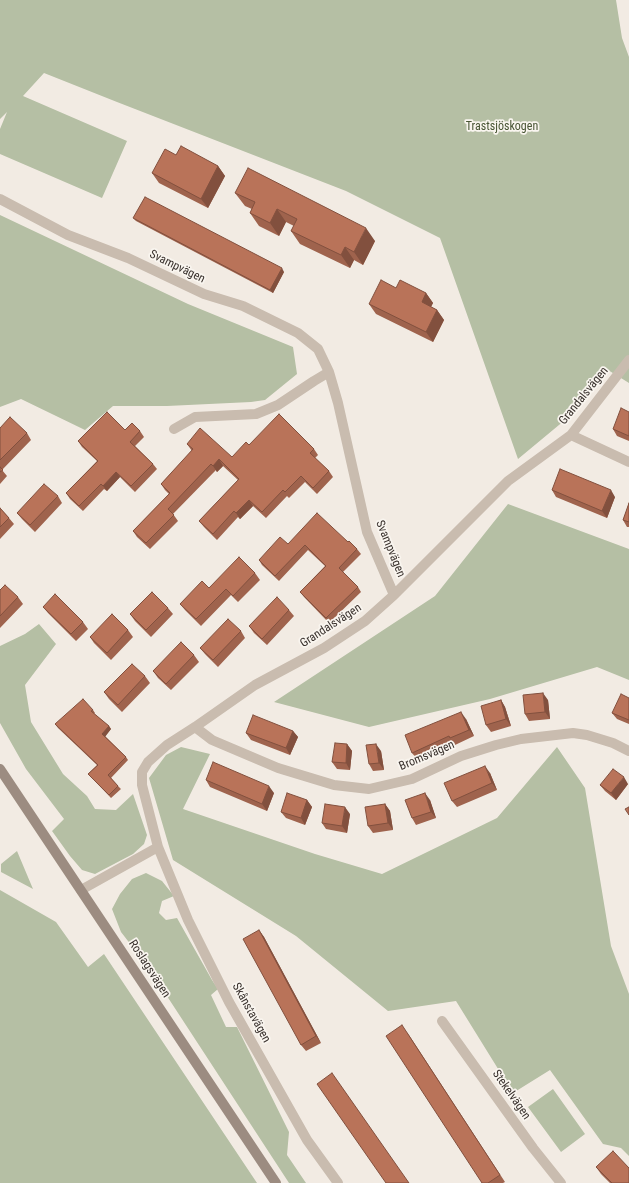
<!DOCTYPE html>
<html>
<head>
<meta charset="utf-8">
<style>
	body { margin:0 }
	canvas { display:block; background:#f2ebe3 }
</style>
</head>
<body>
<canvas width="629" height="1183"></canvas>
<script>
const c = document.querySelector('canvas').getContext('2d');
c.lineJoin = 'round';
function fillPath(path, color) { c.fillStyle = color; c.fill(path, 'evenodd'); }
const poly = rows => new Path2D(rows.map(r => 'M' + r).join(''));
function trace(path, color, width, dash) { c.strokeStyle = color; c.lineWidth = width; c.lineCap = dash ? 'butt' : 'round'; c.setLineDash(dash || []); c.stroke(path); }
function write(font, color, halo, rows, align = 'center') {
  c.font = font + ' "Roboto Condensed",sans-serif'; c.lineWidth = 3.5; c.setLineDash([]); c.textBaseline = 'middle'; c.strokeStyle = halo; c.fillStyle = color; for (const [text, x, y, turn = 0] of rows) {
    c.save(); c.translate(x, y); c.rotate((+turn || 0) * Math.PI / 180); c.textAlign = isNaN(turn) ? turn : align; if (halo) c.strokeText(text, 0, 0); c.fillText(text, 0, 0); c.restore();
  }
}
const green = poly([
	[0,0,616,0,622,38,629,57,629,383,608,370,565,420,518,459,440,238,346,191,117,102,44,73,23,96,127,141,102,198,0,154,0,129,7,112,0,119],
	[0,215,188,304,293,347,297,374,265,400,251,402,167,406,113,406,85,430,21,399,0,407],
	[508,504,629,549,629,680,597,667,490,699,369,727,274,702,435,596],
	[39,624,56,644,25,685,31,722,63,774,87,796,95,809,116,810,133,794,147,835,144,844,133,854,95,874,82,870,70,856,52,831,64,819,26,769,0,723,0,646,25,634],
	[181,747,210,754,183,809,315,854,382,874,497,818,557,747,585,788,611,946,629,994,629,1156,621,1148,603,1144,550,1070,513,1093,456,1001,388,1011,296,936,173,860,149,778,166,755],
	[17,851,33,889,1,872,1,864],
	[146,873,162,881,174,896,162,901,159,913,166,920,177,918,212,980,218,989,211,995,226,1027,237,1027,289,1132,287,1155,306,1183,289,1183,148,967,121,932,112,909,120,894,132,879],
	[0,890,56,922,88,967,104,954,257,1183,0,1183],
	[553,1089,585,1134,561,1152,528,1107]
]);
const street = poly([
	[0,199,68,235,128,258,204,294,243,306,298,333,318,349,329,372,338,403,367,532,394,595],
	[174,429,195,417,256,414,278,405,314,381,329,372],
	[571,435,629,462],
	[195,727,212,740,278,768,334,785,369,789,412,779,461,756,496,745,521,739,573,733,587,735,613,743,629,751],
	[158,847,188,920,229,1002,307,1140,338,1183],
	[81,890,158,847,142,785,142,772,148,762,167,745,195,727,255,685,324,648,365,621,394,595,508,481,571,435,629,360],
	[442,1021,533,1148,561,1183]
]);
const secondary = poly([
	[0,769,276,1183]
]);
const wall = poly([
	[176,155,218,166,225,176,208,208,159,183,152,173],
	[235,193,375,241,363,265,354,260,350,268,300,244,291,231,294,226,286,222,279,236,259,226,250,213,252,209,245,206],
	[133,218,284,272,273,293,136,221],
	[396,288,426,293,433,303,431,307,437,310,444,320,433,342,376,314,369,304],
	[629,412,629,441,617,436,613,429],
	[0,428,27,433,31,440,2,470,7,476,0,484],
	[125,430,140,431,144,437,135,446,153,464,157,469,135,492,120,477,107,491,104,489,83,511,70,499,66,493,97,461,82,447,78,441],
	[187,444,232,457,249,445,314,449,318,455,315,458,329,471,333,477,317,494,305,482,289,498,287,496,266,518,253,506,240,519,238,517,217,540,204,527,199,521,238,480,223,466,217,472,216,470,173,514,178,521,150,549,137,537,133,531,169,494,165,490,161,484,192,451],
	[552,490,615,497,607,518,556,497],
	[58,496,62,503,35,532,22,519,17,513],
	[629,503,629,527,627,527,623,520],
	[0,508,9,518,14,524,0,539],
	[348,542,357,549,361,554,343,572,358,587,361,592,329,623,304,597,300,592,325,566,308,550,279,581,262,565,259,560,288,544],
	[255,573,260,580,238,602,231,595,201,626,185,610,180,604,209,588],
	[0,590,18,597,23,604,0,628],
	[43,607,83,622,88,629,76,641,48,613],
	[168,608,173,614,151,637,135,621,130,614],
	[289,610,294,616,267,645,254,633,249,626],
	[128,630,133,637,111,660,94,643,90,637],
	[241,631,245,638,218,667,205,654,200,648],
	[194,655,199,662,171,690,158,678,153,671],
	[145,676,150,683,122,712,109,699,104,692],
	[629,698,629,724,617,719,612,713],
	[501,700,505,707,511,726,491,732,486,725],
	[548,700,550,719,529,721,525,714],
	[93,710,95,713,94,714,109,726,111,729,105,736,126,757,128,760,111,778,118,786,121,789,111,798,91,777,88,774,97,765,58,728,55,724],
	[466,719,474,736,455,745,454,743,417,759,412,753],
	[293,731,298,737,290,755,251,740,246,733],
	[347,744,352,751,350,770,337,769,332,762],
	[381,751,384,770,373,771,369,764],
	[490,773,497,790,457,807,452,801],
	[206,780,274,793,267,811,210,787],
	[628,784,616,800,605,791,600,785],
	[307,800,312,807,305,825,286,818,281,812],
	[430,800,436,818,416,825,412,818],
	[385,804,390,811,393,830,373,833,368,826],
	[350,814,347,833,326,829,322,823],
	[259,930,264,937,321,1043,306,1051,301,1045],
	[407,1032,505,1182,503,1183,482,1183],
	[596,1167,629,1183,610,1183,601,1174]
]);
const shadedWall = poly([
	[218,166,225,176,208,208,201,199],
	[277,209,286,222,279,236,270,223],
	[366,228,375,241,363,265,354,252],
	[345,247,354,260,350,268,341,255],
	[282,268,284,272,273,293,270,290],
	[426,293,433,303,428,312,422,302],
	[437,310,444,320,433,342,426,332],
	[219,459,223,466,217,472,213,466],
	[116,472,120,477,107,491,103,486],
	[611,490,615,497,607,518,602,511],
	[249,500,253,506,240,519,236,513],
	[543,693,548,700,550,719,545,712],
	[501,700,505,707,511,726,506,719],
	[461,712,466,719,474,736,469,730],
	[109,726,111,729,105,737,102,734],
	[293,731,298,737,290,755,286,748],
	[347,744,352,751,350,770,346,763],
	[376,744,381,751,384,770,379,763],
	[485,766,490,773,497,790,492,783],
	[624,777,628,784,616,800,611,793],
	[269,786,274,793,267,811,262,804],
	[425,793,430,800,436,818,431,812],
	[307,800,312,807,305,825,301,818],
	[385,804,390,811,393,830,388,823],
	[345,807,350,814,347,833,342,826],
	[259,930,264,937,321,1043,316,1036]
]);
const building = poly([
	[181,146,218,166,201,199,152,173,165,149,176,155,181,146],
	[248,168,366,228,354,252,345,247,341,255,291,231,297,219,277,209,270,223,250,213,255,202,235,193,248,168],
	[145,197,282,268,270,290,133,218,145,197],
	[381,280,396,288,400,280,426,293,422,302,437,310,426,332,369,304,381,280],
	[621,408,629,412,629,436,613,429,621,408],
	[107,412,125,430,132,423,140,431,130,442,153,464,131,486,116,472,103,486,101,484,79,506,66,493,98,461,78,441,107,412],
	[279,414,314,449,310,453,329,471,313,488,301,476,285,492,283,490,262,512,249,500,236,513,234,511,213,534,199,521,239,479,219,459,213,466,211,464,168,509,174,515,146,543,133,531,170,493,161,484,193,449,187,444,200,428,232,457,246,442,249,445,279,414],
	[10,417,27,433,0,460,0,428,10,417],
	[0,467,3,470,0,472,0,467],
	[560,469,611,490,602,511,552,490,560,469],
	[44,484,58,496,30,525,17,513,44,484],
	[629,503,629,522,623,520,629,503],
	[0,508,9,518,0,527,0,508],
	[317,513,348,542,349,541,357,549,339,568,358,587,326,618,300,592,326,566,305,545,275,576,259,560,280,537,288,544,317,513],
	[239,557,255,573,233,596,226,589,196,619,180,604,202,581,209,588,239,557],
	[5,585,18,597,0,616,0,590,5,585],
	[152,592,168,608,146,630,130,614,152,592],
	[55,594,83,622,71,634,43,607,55,594],
	[277,597,289,610,262,639,249,626,277,597],
	[112,614,128,630,107,653,90,637,112,614],
	[228,619,241,631,213,660,200,648,228,619],
	[181,642,194,655,166,684,153,671,181,642],
	[132,664,145,676,118,705,104,692,132,664],
	[543,693,545,712,525,714,523,695,543,693],
	[621,694,629,698,629,720,612,713,621,694],
	[83,699,93,710,91,711,109,726,102,734,126,757,108,775,118,786,109,795,88,774,98,765,55,724,83,699],
	[501,700,506,719,486,725,481,706,501,700],
	[461,712,469,730,450,738,449,736,412,753,405,735,461,712],
	[253,715,293,731,286,748,246,733,253,715],
	[335,743,347,744,346,763,332,762,335,743],
	[376,744,379,763,369,764,366,745,376,744],
	[213,762,269,786,262,804,206,780,213,762],
	[485,766,492,783,452,801,444,783,485,766],
	[613,769,624,777,611,793,600,785,613,769],
	[287,793,307,800,301,818,281,812,287,793],
	[425,793,431,812,412,818,405,800,425,793],
	[325,804,345,807,342,826,322,823,325,804],
	[385,804,388,823,368,826,365,807,385,804],
	[629,807,629,815,625,809,629,807],
	[259,930,316,1036,301,1045,243,939,259,930],
	[402,1025,500,1175,488,1183,482,1183,386,1036,402,1025],
	[332,1073,409,1183,386,1183,317,1084,332,1073],
	[613,1151,629,1168,629,1183,612,1183,596,1167,613,1151]
]);
const parkNames = [
	["Trastsjöskogen",502,127]
];
const streetNames = [
	["Svampvägen",177,267,26],
	["Grandalsvägen",584,396,-51],
	["Svampvägen",390,549,68],
	["Grandalsvägen",331,626,-33],
	["Bromsvägen",427,756,-23],
	["Roslagsvägen",149,969,57],
	["Skånstavägen",251,1013,61],
	["Stekelvägen",511,1095,55]
];
fillPath(green, '#b5bfa4');
trace(street, '#c9bcaf', 10);
trace(secondary, '#9c8c81', 10);
fillPath(wall, '#9f634d');
fillPath(shadedWall, '#82503e');
fillPath(building, '#b97359');
trace(building, '#82503e', 1);
write('12px', '#475433', '#f9f5ef', parkNames);
write('12px', '#39312d', '#f9f5ef', streetNames);
</script>
</body>
</html>
